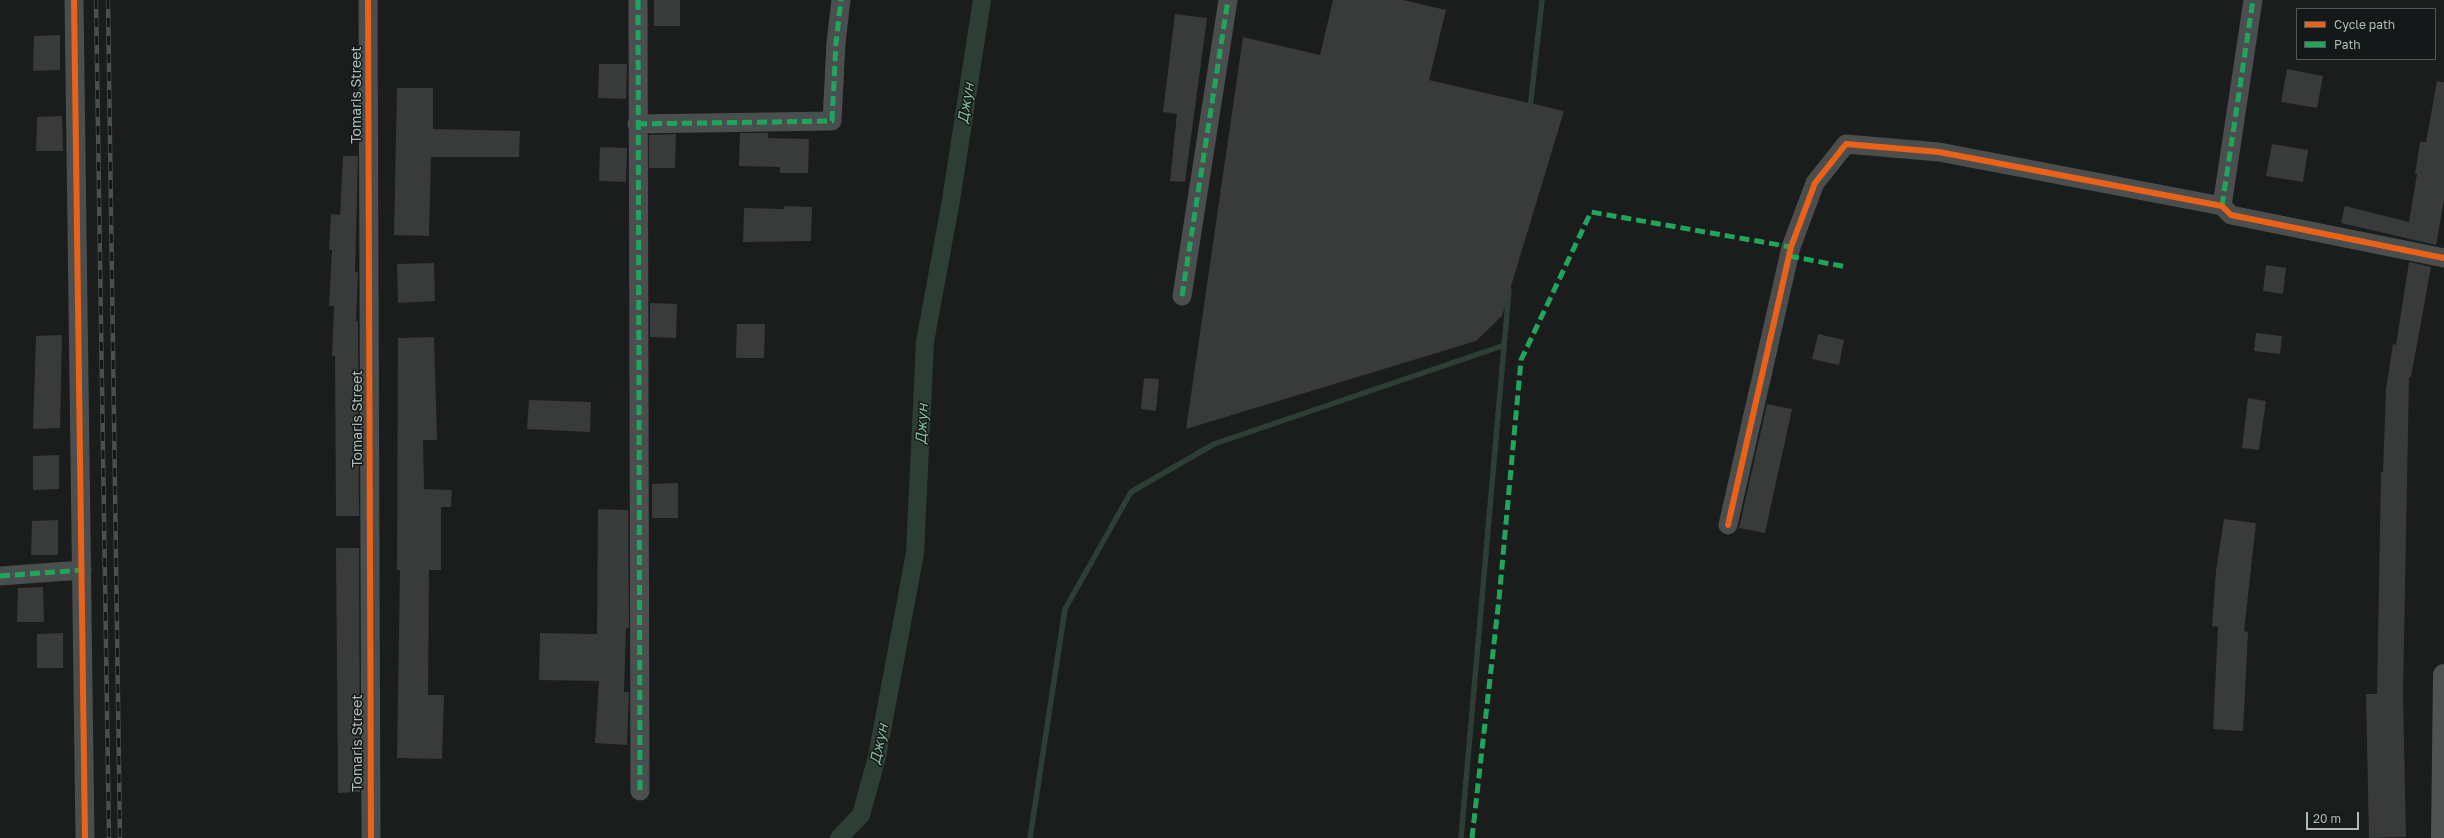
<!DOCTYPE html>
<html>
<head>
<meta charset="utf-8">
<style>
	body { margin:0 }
	#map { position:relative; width:2444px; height:838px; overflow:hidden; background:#1b1c1c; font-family:"Golos Text",sans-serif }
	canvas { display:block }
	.legend { position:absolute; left:2296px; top:8px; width:140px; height:52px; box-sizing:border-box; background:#151818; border:1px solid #515a58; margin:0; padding:5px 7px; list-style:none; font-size:12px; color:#acbdb8 }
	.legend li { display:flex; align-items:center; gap:8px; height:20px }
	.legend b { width:20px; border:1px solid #515a58 }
	.scale { position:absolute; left:2306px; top:812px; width:53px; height:18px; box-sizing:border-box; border:2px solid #acbdb8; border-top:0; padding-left:5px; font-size:12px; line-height:14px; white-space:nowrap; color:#acbdb8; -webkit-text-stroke:3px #151818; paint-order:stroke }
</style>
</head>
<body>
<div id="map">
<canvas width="2444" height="838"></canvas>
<ul class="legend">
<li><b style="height:5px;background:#ea6118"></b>Cycle path</li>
<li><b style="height:5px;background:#20a55d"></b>Path</li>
</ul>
<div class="scale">20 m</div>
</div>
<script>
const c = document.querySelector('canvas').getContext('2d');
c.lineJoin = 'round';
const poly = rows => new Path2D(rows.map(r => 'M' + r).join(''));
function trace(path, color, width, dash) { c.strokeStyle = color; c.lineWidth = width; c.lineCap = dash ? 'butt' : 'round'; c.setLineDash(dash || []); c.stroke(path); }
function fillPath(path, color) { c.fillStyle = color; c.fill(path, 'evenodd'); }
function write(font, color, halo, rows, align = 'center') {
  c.font = font + ' "Golos Text",sans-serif'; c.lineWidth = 3; c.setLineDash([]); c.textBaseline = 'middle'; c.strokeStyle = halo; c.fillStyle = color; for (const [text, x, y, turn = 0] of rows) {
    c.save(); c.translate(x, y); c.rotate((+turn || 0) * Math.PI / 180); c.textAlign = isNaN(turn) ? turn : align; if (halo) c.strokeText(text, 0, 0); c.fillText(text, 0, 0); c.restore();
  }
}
const stream = poly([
	[1530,109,1542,0],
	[1030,838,1065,609,1131,492,1214,444,1502,346],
	[1461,838,1509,290]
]);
const canal = poly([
	[839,838,861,815,877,757,915,553,925,342,951,200,982,0]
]);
const building = poly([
	[654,0,680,0,680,26,654,26],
	[1333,0,1403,0,1446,10,1429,80,1564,111,1502,316,1476,341,1186,429,1243,37,1320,55],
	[1175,14,1207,18,1185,182,1170,181,1177,114,1163,112],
	[60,35,60,70,33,71,34,36],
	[599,64,627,64,626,99,598,98],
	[2287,69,2323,76,2317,108,2281,102],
	[2437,81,2444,82,2444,200,2436,245,2341,223,2345,206,2409,222,2417,174,2415,174,2420,142,2426,142],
	[397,88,433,88,433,129,520,131,519,157,431,157,429,236,394,235],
	[62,116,63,151,36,151,37,117],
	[740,133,768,133,768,138,809,139,808,173,780,173,780,167,739,166],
	[676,134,675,168,649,168,649,135],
	[2272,144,2308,150,2303,182,2266,176],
	[600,147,627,148,626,182,599,181],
	[343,156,358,156,355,272,358,272,356,321,358,321,359,516,336,516,335,356,332,356,334,306,329,306,332,250,329,250,331,214,340,215],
	[784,206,812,207,811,241,743,242,744,208,784,209],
	[2409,262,2431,267,2411,377,2409,377,2403,693,2406,837,2369,838,2366,694,2377,694,2381,472,2383,472,2386,389,2393,344,2396,345],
	[434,263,435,301,398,303,397,264],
	[2266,265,2286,268,2283,294,2263,291],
	[650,303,677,304,676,338,650,337],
	[737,324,765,324,764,358,736,358],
	[2256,333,2282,336,2280,354,2254,351],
	[1818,334,1844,340,1839,365,1812,359],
	[62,335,60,428,33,429,36,336],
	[434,337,437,440,423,440,424,489,452,490,451,507,441,507,441,570,429,570,428,695,444,695,442,759,397,758,400,570,397,570,398,338],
	[1144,378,1159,379,1156,411,1141,409],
	[2248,398,2266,401,2259,450,2242,448],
	[529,400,591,402,590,432,527,429],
	[1767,404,1792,409,1765,533,1739,528],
	[59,455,59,489,33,490,33,456],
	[678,483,678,518,652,518,652,484],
	[598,509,628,510,629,628,626,628,624,692,629,692,627,745,595,743,599,681,539,680,540,633,597,634],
	[2224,519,2256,523,2244,631,2248,632,2243,731,2213,729,2218,627,2212,626,2216,571],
	[58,520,58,555,31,555,32,521],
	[336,548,359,548,360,792,338,793],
	[43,587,44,622,17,622,18,588],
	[63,633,63,668,37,668,37,634]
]);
const street = poly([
	[74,0,85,838],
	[368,0,371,838],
	[638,0,640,791],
	[637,124,832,121,836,43,841,0],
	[2222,206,2253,0],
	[1182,296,1228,0],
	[1728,525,1791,247,1815,183,1846,144,1939,152,2222,206,2231,215,2444,258],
	[0,576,82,570]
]);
const secondary = poly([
	[2442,838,2444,675]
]);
const rail = poly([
	[96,0,109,838],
	[108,0,120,838]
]);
const quiet = poly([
	[638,0,640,791],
	[637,124,832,121,836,43,841,0],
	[2222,206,2253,0],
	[1789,256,1847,267],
	[1182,296,1228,0],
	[0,576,82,570],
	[1472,838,1499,599,1521,360,1591,212,1791,247]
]);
const cycleway = poly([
	[74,0,85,838],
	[368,0,371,838],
	[1728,525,1791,247,1815,183,1846,144,1939,152,2222,206,2231,215,2444,258]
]);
const streetNames = [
	["Tomaris Street",357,95,-90],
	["Tomaris Street",358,419,-90],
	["Tomaris Street",358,743,-90]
];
const waterNames = [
	["Джун",966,103,-81],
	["Джун",922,424,-87],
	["Джун",879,744,-78]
];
trace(stream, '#2d3f35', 5.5);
trace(canal, '#2d3f35', 18);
fillPath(building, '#393a3a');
trace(street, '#4a4e4e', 19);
trace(secondary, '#4e5352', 22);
trace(rail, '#4b4f4e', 4.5);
trace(rail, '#151818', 3, [9]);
trace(quiet, '#20a55d', 5, [10, 5]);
trace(cycleway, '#ea6118', 6);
write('14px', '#acbdb8', '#151818', streetNames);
write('italic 15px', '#82ba9a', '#151818', waterNames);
</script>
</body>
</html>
